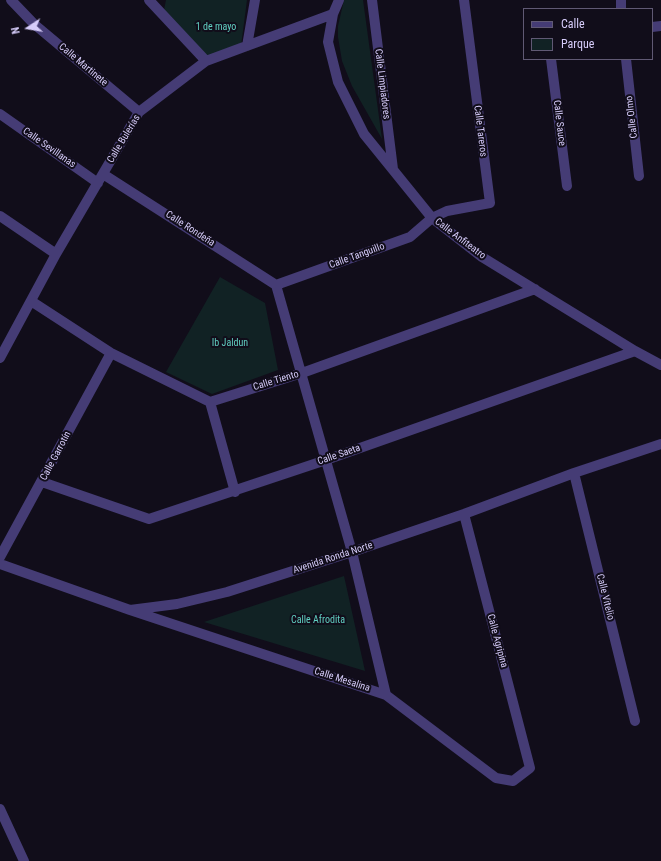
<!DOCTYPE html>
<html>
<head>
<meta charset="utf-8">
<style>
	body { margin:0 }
	#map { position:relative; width:661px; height:861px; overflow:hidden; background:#110d1a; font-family:"Roboto Condensed",sans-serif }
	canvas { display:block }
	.legend { position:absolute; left:523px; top:8px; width:130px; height:52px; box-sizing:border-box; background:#110d1a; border:1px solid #605974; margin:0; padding:5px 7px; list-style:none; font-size:12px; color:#d6ccfa }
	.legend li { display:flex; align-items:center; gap:8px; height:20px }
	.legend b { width:20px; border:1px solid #605974 }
	.north { position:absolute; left:8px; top:8px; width:40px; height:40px; -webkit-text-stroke:3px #110d1a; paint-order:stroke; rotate:258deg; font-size:11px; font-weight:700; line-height:16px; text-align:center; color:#d6ccfa }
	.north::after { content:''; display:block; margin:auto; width:14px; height:18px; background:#d6ccfa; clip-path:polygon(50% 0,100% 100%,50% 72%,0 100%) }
</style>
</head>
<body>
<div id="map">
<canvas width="661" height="861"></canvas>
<ul class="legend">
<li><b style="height:5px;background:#453c75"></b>Calle</li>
<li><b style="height:11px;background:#112224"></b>Parque</li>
</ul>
<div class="north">N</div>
</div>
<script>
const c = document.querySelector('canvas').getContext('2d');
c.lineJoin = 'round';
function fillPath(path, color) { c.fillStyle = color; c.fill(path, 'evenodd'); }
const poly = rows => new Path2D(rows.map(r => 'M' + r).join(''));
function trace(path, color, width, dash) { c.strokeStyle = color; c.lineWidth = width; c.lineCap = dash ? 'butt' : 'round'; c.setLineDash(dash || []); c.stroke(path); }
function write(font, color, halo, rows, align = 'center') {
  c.font = font + ' "Roboto Condensed",sans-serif'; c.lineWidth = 4; c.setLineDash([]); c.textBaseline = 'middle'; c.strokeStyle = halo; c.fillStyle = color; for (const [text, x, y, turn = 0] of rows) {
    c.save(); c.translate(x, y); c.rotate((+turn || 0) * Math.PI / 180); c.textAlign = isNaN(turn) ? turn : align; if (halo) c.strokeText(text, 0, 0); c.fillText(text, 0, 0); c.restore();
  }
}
const green = poly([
	[166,0,247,0,241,46,210,60,164,10],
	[344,0,363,0,382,139,352,86,342,61,338,37,338,26],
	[220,277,265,303,278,370,212,394,166,372],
	[344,576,365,671,204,622]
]);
const minor = poly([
	[11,0,34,24,139,112],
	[149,0,206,61],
	[339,0,333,14,328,42,338,82,364,134,432,218,482,257,635,351,661,365],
	[372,0,393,169],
	[621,0,621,9],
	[652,27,661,26],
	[247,46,255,0],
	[551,59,567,186],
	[626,59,639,176],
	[0,114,98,183],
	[103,174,276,285],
	[0,216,56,254],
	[276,285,410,237,432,218,447,211,490,203,464,0],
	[276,285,352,552,386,695],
	[31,301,111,353,210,402,302,373,535,289],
	[0,358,56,254,139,112,206,61,333,14],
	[210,402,235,492],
	[574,473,635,721],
	[42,482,149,519,326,460,635,351],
	[0,557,111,353],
	[0,564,130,610,177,604,227,592,352,552,464,514,574,473,661,444],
	[130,610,386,695,496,778,513,781,530,768,464,514],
	[0,809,24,861]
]);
const parkNames = [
	["1 de mayo",216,27],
	["Ib Jaldun",230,343],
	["Calle Afrodita",318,620]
];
const streetNames = [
	["Calle Martinete",83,65,40],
	["Calle Limpiadores",382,84,83],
	["Calle Olmo",632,117,-97],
	["Calle Sauce",559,123,83],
	["Calle Tareros",480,131,83],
	["Calle Bulerías",124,139,-59],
	["Calle Sevillanas",49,148,35],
	["Calle Rondeña",190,229,33],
	["Calle Anfiteatro",460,239,37],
	["Calle Tanguillo",357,256,-20],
	["Calle Tiento",276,381,-17],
	["Calle Saeta",339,455,-19],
	["Calle Garrotín",56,456,-62],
	["Avenida Ronda Norte",333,558,-18],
	["Calle Vitelio",605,597,76],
	["Calle Agripina",497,641,75],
	["Calle Mesalina",342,680,18]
];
fillPath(green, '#112224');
trace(minor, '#453c75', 10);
write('10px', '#61d0c2', '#110d1a', parkNames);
write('10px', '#d6ccfa', '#110d1a', streetNames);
</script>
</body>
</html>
